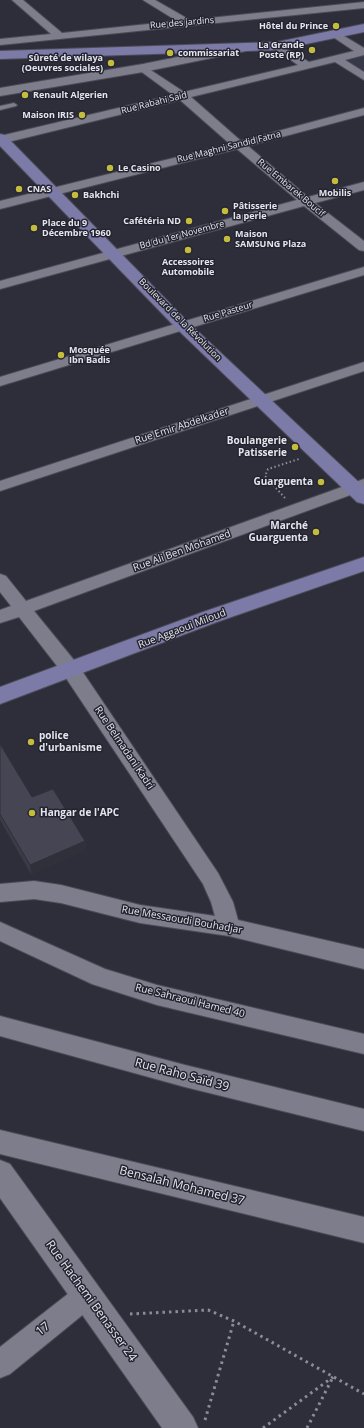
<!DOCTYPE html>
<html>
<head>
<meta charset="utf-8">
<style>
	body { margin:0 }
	canvas { display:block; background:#2e2e3b }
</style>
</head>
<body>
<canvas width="364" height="1428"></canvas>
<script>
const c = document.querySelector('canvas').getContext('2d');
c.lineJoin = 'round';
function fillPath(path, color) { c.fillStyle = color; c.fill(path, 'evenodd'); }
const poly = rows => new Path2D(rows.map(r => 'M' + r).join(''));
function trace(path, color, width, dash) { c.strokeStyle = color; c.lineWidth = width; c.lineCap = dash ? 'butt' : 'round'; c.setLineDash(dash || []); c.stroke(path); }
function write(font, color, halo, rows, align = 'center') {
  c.font = font + ' "Open Sans",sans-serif'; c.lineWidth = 3; c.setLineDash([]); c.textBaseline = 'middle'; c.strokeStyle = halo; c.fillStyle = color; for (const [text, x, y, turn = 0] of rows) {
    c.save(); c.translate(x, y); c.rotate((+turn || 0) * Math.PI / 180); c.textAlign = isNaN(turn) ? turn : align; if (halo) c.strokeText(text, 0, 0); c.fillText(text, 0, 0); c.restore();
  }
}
const built = poly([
	[364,54,364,73,343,59]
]);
const pathFar1 = poly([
	[285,498,265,476,268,469,299,459]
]);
const path = poly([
	[130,1314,208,1310,234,1321,364,1394],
	[205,1420,234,1321],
	[263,1428,333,1377],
	[307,1428,333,1377]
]);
const lane = poly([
	[14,103,17,105,16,106,0,110,0,106,14,103]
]);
const street = poly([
	[12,0,23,0,62,33,177,21,143,0,155,0,190,20,364,2,364,8,0,45,0,39,51,34,12,0],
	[334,30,364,48,364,55,345,60,364,72,364,80,335,62,191,97,241,141,364,108,364,115,248,146,308,197,364,182,364,190,315,203,364,241,364,251,359,250,304,206,0,289,0,281,297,200,237,149,0,209,0,201,230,144,180,100,0,144,0,136,173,95,139,70,138,68,139,66,143,65,184,92,298,65,273,48,272,46,273,44,277,43,309,62,354,51,330,35,329,33,334,30],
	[364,267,364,275,0,386,0,377,364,267],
	[364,362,364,371,0,491,0,481,364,362],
	[364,479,364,490,34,611,78,665,218,873,233,902,238,920,364,949,364,969,229,936,140,923,61,903,34,899,0,902,0,884,34,881,61,885,140,905,215,916,211,902,203,884,64,675,19,617,0,623,0,610,11,606,0,592,0,574,6,576,26,601,364,479],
	[0,922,105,969,157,985,364,1034,364,1054,157,1005,92,984,0,941,0,922],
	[0,1016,185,1065,364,1109,364,1131,185,1087,0,1036,0,1016],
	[0,1130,364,1217,364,1243,0,1154,0,1130],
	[87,1282,96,1286,100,1295,96,1304,10,1374,0,1378,0,1347,78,1286,87,1282]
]);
const secondary = poly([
	[247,43,253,47,251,50,143,72,0,96,0,88,143,64,247,43],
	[0,1160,10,1164,193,1417,198,1428,162,1428,0,1198,0,1160]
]);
const primary = poly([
	[364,24,364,32,277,50,0,59,0,51,277,42,364,24],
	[0,134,5,135,189,323,364,487,364,504,357,502,177,329,0,146,0,134],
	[364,557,364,571,217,622,0,704,0,687,203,612,364,557]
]);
const wall = poly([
	[0,744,32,797,85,841,86,850,31,874,0,820]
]);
const shadedWall = poly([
	[85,841,86,850,31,874,30,865]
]);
const building = poly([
	[0,744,32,797,53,789,85,841,30,865,0,814,0,744]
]);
const markers = [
	[336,26,4,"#c5bc3d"],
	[312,50,4,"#c5bc3d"],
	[170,53,4,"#c5bc3d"],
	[111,63,4,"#c5bc3d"],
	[25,95,4,"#c5bc3d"],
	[82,115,4,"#c5bc3d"],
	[110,168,4,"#c5bc3d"],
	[335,181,4,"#c5bc3d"],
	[19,189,4,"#c5bc3d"],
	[75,195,4,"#c5bc3d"],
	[225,211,4,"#c5bc3d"],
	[189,221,4,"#c5bc3d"],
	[34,228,4,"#c5bc3d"],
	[227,239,4,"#c5bc3d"],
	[188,250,4,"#c5bc3d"],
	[61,355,4,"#c5bc3d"],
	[295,447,4,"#c5bc3d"],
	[321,482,4,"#c5bc3d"],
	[316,532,4,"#c5bc3d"],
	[31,742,4,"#c5bc3d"],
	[32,813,4,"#c5bc3d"]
];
const farStreetnames = [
	["Rue des jardins",182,23,-5],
	["Rue Rabahi Said",154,103,-14],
	["Rue Maghni Sandid Fatna",229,147,-14],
	["Rue Embarek Boucif",291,188,40],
	["Bd du 1er Novembre",182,235,-15],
	["Rue Pasteur",228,312,-17],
	["Boulevard de la Révolution",180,320,45]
];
const farPoinames = [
	["Hôtel du Prince",328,26,"right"],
	["La Grande",304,45,"right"],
	["Poste (RP)",304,55,"right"],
	["commissariat",178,53],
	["Sûreté de wilaya",103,58,"right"],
	["(Oeuvres sociales)",103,68,"right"],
	["Renault Algerien",33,95],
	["Maison IRIS",74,115,"right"],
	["Le Casino",118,168],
	["CNAS",27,189],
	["Mobilis",335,193,"center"],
	["Bakhchi",83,195],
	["Pâtisserie",233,206],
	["la perle",233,216],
	["Cafétéria ND",181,221,"right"],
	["Place du 9",42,223],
	["Décembre 1960",42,233],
	["Maison",235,234],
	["SAMSUNG Plaza",235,244],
	["Accessoires",188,262,"center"],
	["Automobile",188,272,"center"],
	["Mosquée",69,350],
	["Ibn Badis",69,360]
];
const streetNames = [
	["Rue Emir Abdelkader",182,426,-18],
	["Rue Ali Ben Mohamed",182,551,-20],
	["Rue Aggaoui Miloud",182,629,-21],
	["Rue Belmadani Kadri",124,748,56],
	["Rue Messaoudi Bouhadjar",182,920,10],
	["Rue Sahraoui Hamed 40",190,1001,14]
];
const poiNames = [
	["Boulangerie",287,441],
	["Patisserie",287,453],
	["Guarguenta",313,482],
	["Marché",308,526],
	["Guarguenta",308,538],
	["police",39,736,"left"],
	["d'urbanisme",39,748,"left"],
	["Hangar de l'APC",40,813,"left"]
];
const nearStreetnames = [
	["Rue Raho Saïd 39",182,1075,15],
	["Bensalah Mohamed 37",182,1186,14],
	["Rue Hachemi Benasser 24",91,1301,54],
	["17",43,1329,-39]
];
fillPath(built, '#37374a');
trace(lane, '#4c4c57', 2);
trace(street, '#4c4c57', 2);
trace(secondary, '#4c4c57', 2);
trace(primary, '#4c4c57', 2);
trace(pathFar1, '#8c8c96', 2, [1.5, 2.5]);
trace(path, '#8c8c96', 3, [2.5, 4]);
fillPath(lane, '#7d7d8c');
fillPath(street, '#7d7d8c');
fillPath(secondary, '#7d7d8c');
fillPath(primary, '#7c7aa7');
fillPath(wall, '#3b3b47');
fillPath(shadedWall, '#30303a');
fillPath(building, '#454553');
trace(building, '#30303a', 1);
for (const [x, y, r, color] of markers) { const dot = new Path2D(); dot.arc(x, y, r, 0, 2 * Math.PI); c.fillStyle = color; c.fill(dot); trace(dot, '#242431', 1.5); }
write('9px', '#e5e5ed', '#242431', farStreetnames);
write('bold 9px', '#e5e5ed', '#242431', farPoinames, 'left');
write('10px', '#e5e5ed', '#242431', streetNames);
write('bold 10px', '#e5e5ed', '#242431', poiNames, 'right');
write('12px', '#e5e5ed', '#242431', nearStreetnames);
</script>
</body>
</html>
